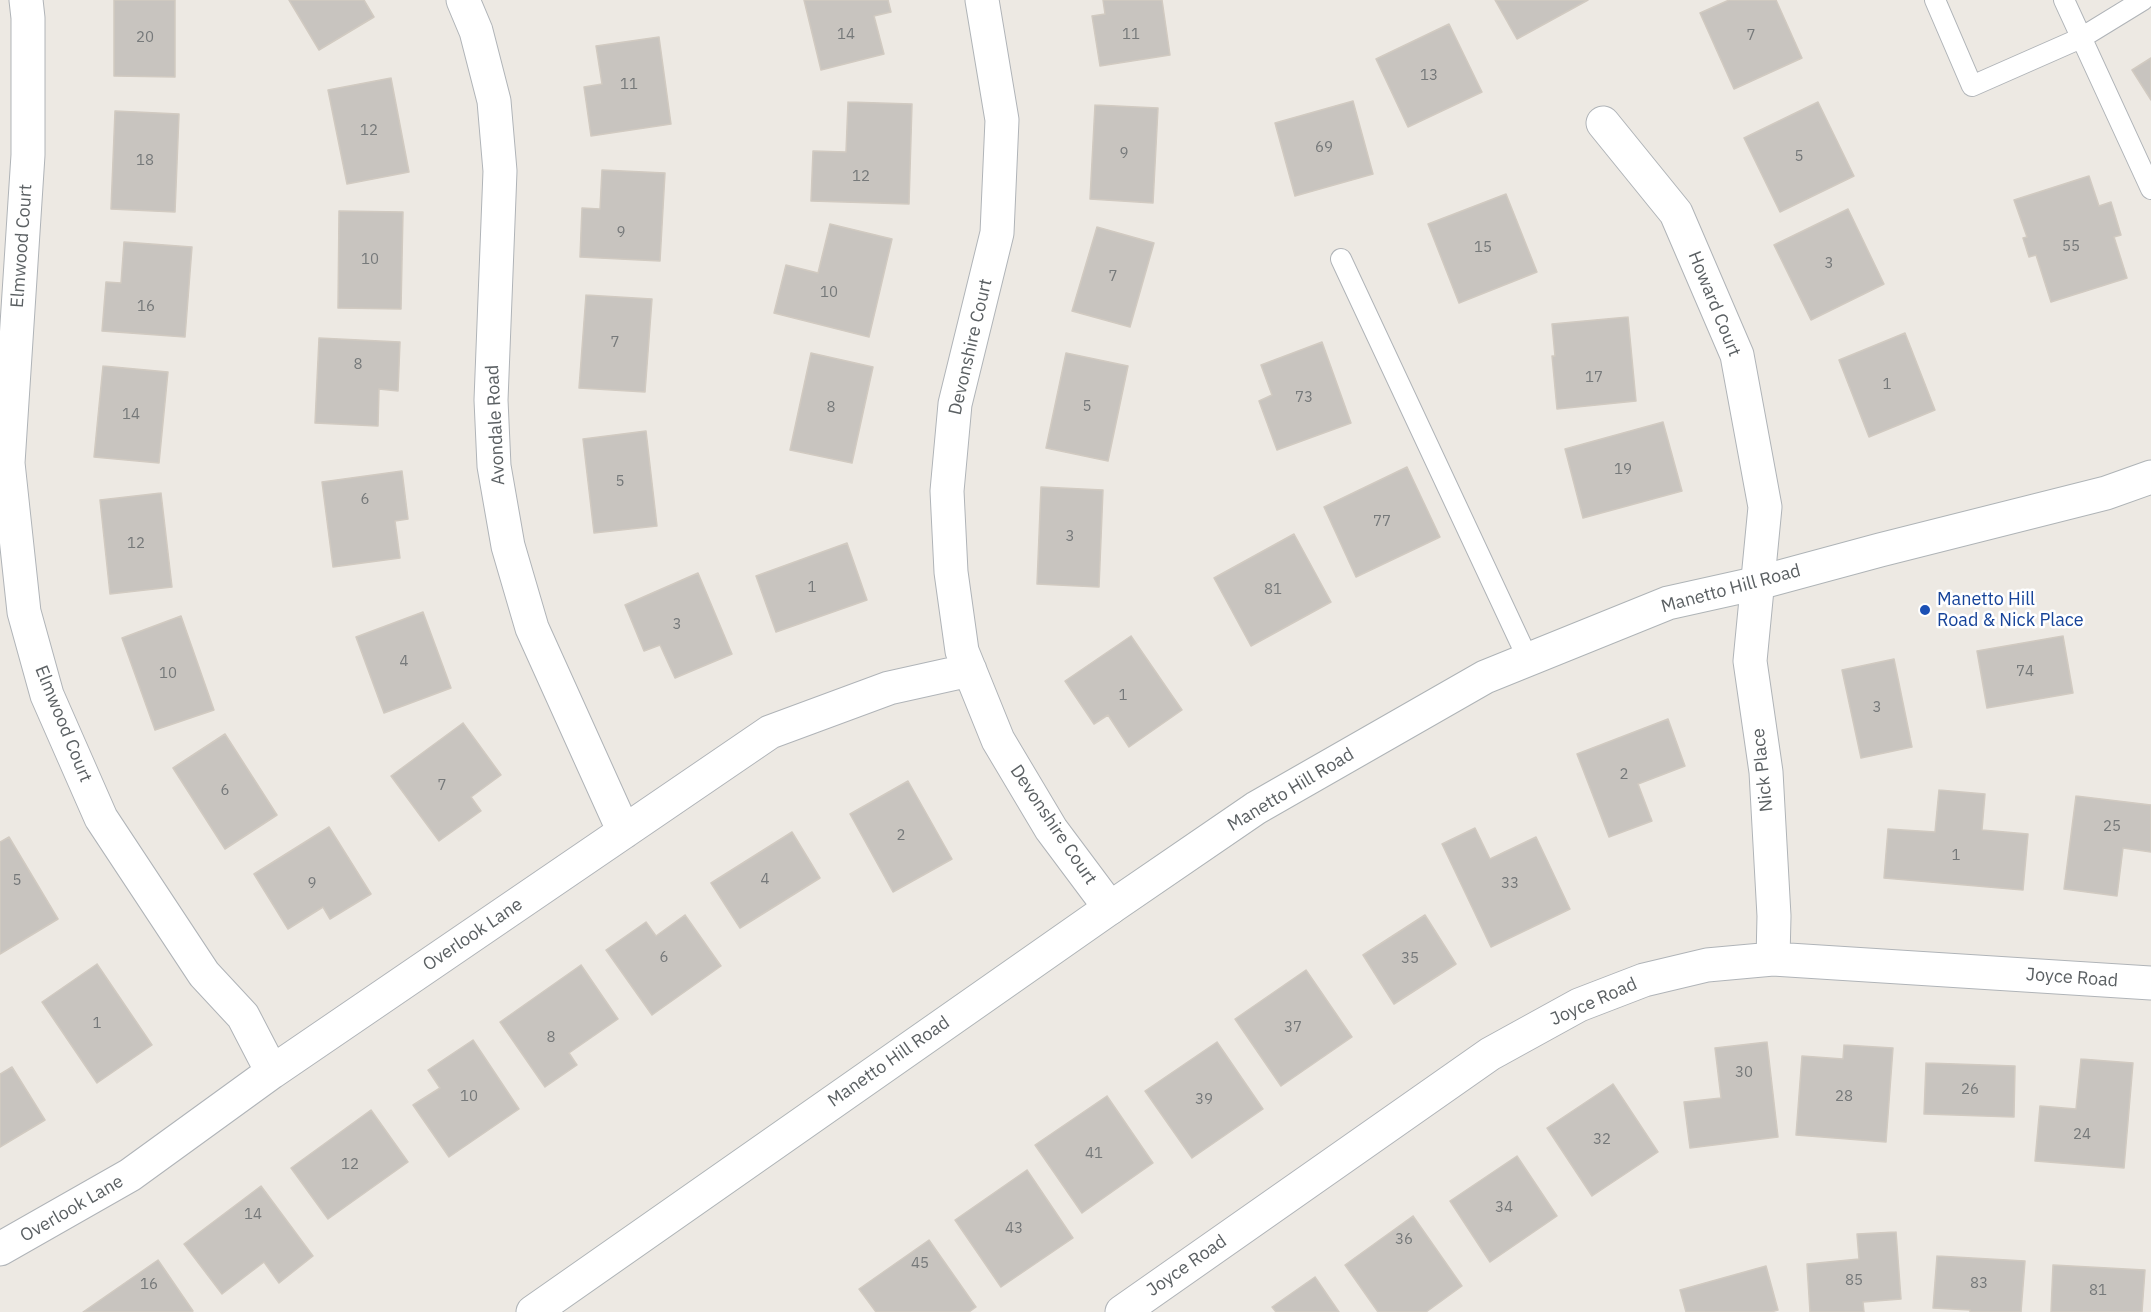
<!DOCTYPE html>
<html>
<head>
<meta charset="utf-8">
<style>
	body { margin:0 }
	canvas { display:block; background:#ede9e3 }
</style>
</head>
<body>
<canvas width="2151" height="1312"></canvas>
<script>
const c = document.querySelector('canvas').getContext('2d');
c.lineJoin = 'round';
function fillPath(path, color) { c.fillStyle = color; c.fill(path, 'evenodd'); }
const poly = rows => new Path2D(rows.map(r => 'M' + r).join(''));
function trace(path, color, width, dash) { c.strokeStyle = color; c.lineWidth = width; c.lineCap = dash ? 'butt' : 'round'; c.setLineDash(dash || []); c.stroke(path); }
function write(font, color, halo, rows, align = 'center') {
  c.font = font + ' "IBM Plex Sans",sans-serif'; c.lineWidth = 5; c.setLineDash([]); c.textBaseline = 'middle'; c.strokeStyle = halo; c.fillStyle = color; for (const [text, x, y, turn = 0] of rows) {
    c.save(); c.translate(x, y); c.rotate((+turn || 0) * Math.PI / 180); c.textAlign = isNaN(turn) ? turn : align; if (halo) c.strokeText(text, 0, 0); c.fillText(text, 0, 0); c.restore();
  }
}
const building = poly([
	[114,0,175,0,175,77,114,76,114,0],
	[289,0,364,0,374,17,319,50,289,0],
	[804,0,888,0,891,12,874,16,884,54,821,70,804,0],
	[1103,0,1162,0,1170,55,1100,66,1092,16,1105,14,1103,0],
	[1495,0,1588,0,1517,39,1495,0],
	[1729,0,1776,0,1802,58,1734,89,1700,13,1729,0],
	[1449,24,1482,92,1408,127,1376,59,1449,24],
	[659,37,671,124,591,136,584,87,602,84,596,46,659,37],
	[2151,58,2151,100,2132,70,2151,58],
	[391,78,409,172,347,184,328,90,391,78],
	[1353,101,1373,174,1295,196,1275,123,1353,101],
	[848,102,912,104,909,204,811,201,813,151,846,152,848,102],
	[1818,102,1854,176,1780,212,1744,138,1818,102],
	[1095,105,1158,108,1153,203,1090,199,1095,105],
	[115,111,179,114,175,212,111,209,115,111],
	[602,170,665,173,660,261,580,257,582,208,600,209,602,170],
	[2089,176,2099,206,2111,202,2121,235,2114,237,2127,278,2051,302,2036,255,2029,257,2023,238,2027,237,2014,200,2089,176],
	[1506,194,1537,272,1459,303,1428,224,1506,194],
	[1848,209,1884,284,1811,320,1774,245,1848,209],
	[339,211,403,212,401,309,338,308,339,211],
	[830,224,892,239,869,337,774,313,786,265,818,273,830,224],
	[1097,227,1154,243,1130,327,1072,311,1097,227],
	[124,242,192,247,185,337,102,331,106,282,121,283,124,242],
	[586,295,652,299,645,392,579,388,586,295],
	[1628,317,1636,401,1557,409,1552,356,1555,356,1552,324,1628,317],
	[1905,333,1935,410,1869,437,1839,360,1905,333],
	[319,338,400,342,398,391,379,389,378,426,315,423,319,338],
	[1322,342,1351,423,1277,450,1259,401,1272,395,1261,365,1322,342],
	[811,353,873,367,852,463,790,450,811,353],
	[1066,353,1128,366,1108,461,1046,448,1066,353],
	[103,366,168,372,159,463,94,457,103,366],
	[1663,422,1682,491,1583,518,1565,449,1663,422],
	[646,431,657,526,594,533,583,439,646,431],
	[1407,467,1440,537,1356,577,1324,507,1407,467],
	[402,471,408,519,395,521,400,558,333,567,322,482,402,471],
	[1041,487,1103,490,1099,587,1037,584,1041,487],
	[161,493,172,587,110,594,100,500,161,493],
	[1294,534,1331,602,1251,646,1214,578,1294,534],
	[847,543,867,600,776,632,756,576,847,543],
	[698,573,732,654,675,678,660,645,644,651,625,605,698,573],
	[423,612,451,688,384,713,356,637,423,612],
	[181,616,214,710,155,730,122,638,181,616],
	[1131,636,1182,710,1129,747,1108,715,1094,724,1065,681,1131,636],
	[2063,636,2073,693,1987,708,1977,651,2063,636],
	[1894,659,1912,747,1861,758,1842,670,1894,659],
	[1668,719,1685,766,1638,784,1652,821,1609,837,1577,754,1668,719],
	[463,723,501,775,471,797,481,811,439,841,391,776,463,723],
	[225,734,277,815,225,849,173,768,225,734],
	[908,781,952,859,893,892,850,814,908,781],
	[1939,790,1985,794,1982,830,2028,834,2023,890,1884,878,1888,829,1935,832,1939,790],
	[2076,796,2151,805,2151,852,2123,848,2117,896,2064,889,2076,796],
	[329,827,371,894,330,919,323,907,288,929,254,874,329,827],
	[1475,828,1490,859,1536,837,1570,909,1491,947,1442,844,1475,828],
	[792,832,820,878,740,928,711,883,792,832],
	[9,837,58,919,0,954,0,842,9,837],
	[685,915,721,966,652,1015,606,950,646,922,656,936,685,915],
	[1425,915,1456,964,1394,1004,1363,955,1425,915],
	[97,964,152,1045,97,1083,42,1002,97,964],
	[581,965,618,1019,569,1053,577,1065,545,1087,500,1022,581,965],
	[1306,970,1352,1037,1281,1086,1235,1019,1306,970],
	[473,1040,519,1109,449,1157,413,1105,440,1088,428,1070,473,1040],
	[1217,1042,1263,1109,1192,1158,1145,1091,1217,1042],
	[1767,1042,1778,1137,1690,1148,1684,1102,1721,1098,1715,1048,1767,1042],
	[1844,1045,1893,1048,1886,1142,1796,1135,1802,1056,1843,1059,1844,1045],
	[2081,1059,2133,1063,2124,1168,2035,1161,2040,1106,2076,1109,2081,1059],
	[1926,1063,2015,1066,2014,1117,1924,1114,1926,1063],
	[12,1067,45,1120,0,1147,0,1074,12,1067],
	[1613,1084,1658,1152,1592,1196,1547,1128,1613,1084],
	[1107,1096,1153,1163,1082,1213,1035,1145,1107,1096],
	[371,1110,408,1162,328,1219,291,1168,371,1110],
	[1517,1156,1557,1216,1490,1262,1450,1201,1517,1156],
	[1027,1170,1073,1238,1001,1287,955,1220,1027,1170],
	[261,1186,313,1256,279,1283,264,1262,222,1294,184,1244,261,1186],
	[1413,1216,1462,1286,1426,1312,1378,1312,1345,1265,1413,1216],
	[1896,1232,1901,1299,1863,1302,1864,1312,1810,1312,1807,1264,1859,1259,1857,1234,1896,1232],
	[929,1240,976,1307,969,1312,876,1312,859,1289,929,1240],
	[1937,1256,2025,1261,2021,1312,1970,1312,1970,1310,1933,1308,1937,1256],
	[158,1260,193,1311,191,1312,83,1312,158,1260],
	[2053,1265,2145,1270,2142,1312,2051,1312,2053,1265],
	[1766,1266,1778,1310,1771,1312,1686,1312,1680,1290,1766,1266],
	[1315,1277,1339,1312,1276,1312,1272,1307,1315,1277]
]);
const lane = poly([
	[1935,0,1972,86,2081,38,2143,0],
	[2064,0,2151,189],
	[1341,259,1528,659]
]);
const street = poly([
	[26,0,28,18,28,155,8,463,24,612,47,695,101,818,204,974,243,1016,272,1072],
	[463,0,476,31,494,101,500,171,491,400,494,466,508,546,532,628,624,832],
	[982,0,1002,120,997,233,955,404,947,491,951,572,962,651,998,740,1051,829,1110,908],
	[1603,123,1676,213,1737,355,1765,507,1750,661,1766,772,1774,916,1773,959],
	[0,1249,130,1175,272,1072,770,732,889,688,970,670],
	[1122,1312,1490,1054,1579,1005,1644,980,1707,965,1773,959,2151,983]
]);
const secondary = poly([
	[533,1312,1110,908,1256,808,1485,677,1668,603,1758,583,1880,550,2106,493,2151,477]
]);
const markers = [
	[1925,610,6,"#1a4fb4"]
];
const numberNames = [
	["14",846,35],
	["11",1131,35],
	["7",1751,36],
	["20",145,38],
	["13",1429,76],
	["11",629,85],
	["12",369,131],
	["69",1324,148],
	["9",1124,154],
	["5",1799,157],
	["18",145,161],
	["12",861,177],
	["9",621,233],
	["55",2071,247],
	["15",1483,248],
	["10",370,260],
	["3",1829,264],
	["7",1113,277],
	["10",829,293],
	["16",146,307],
	["7",615,343],
	["8",358,365],
	["17",1594,378],
	["1",1887,385],
	["73",1304,398],
	["5",1087,407],
	["8",831,408],
	["14",131,415],
	["19",1623,470],
	["5",620,482],
	["6",365,500],
	["77",1382,522],
	["3",1070,537],
	["12",136,544],
	["1",812,588],
	["81",1273,590],
	["3",677,625],
	["4",404,662],
	["74",2025,672],
	["10",168,674],
	["1",1123,696],
	["3",1877,708],
	["2",1624,775],
	["7",442,786],
	["6",225,791],
	["25",2112,827],
	["2",901,836],
	["1",1956,856],
	["4",765,880],
	["5",17,881],
	["9",312,884],
	["33",1510,884],
	["6",664,958],
	["35",1410,959],
	["1",97,1024],
	["37",1293,1028],
	["8",551,1038],
	["30",1744,1073],
	["26",1970,1090],
	["10",469,1097],
	["28",1844,1097],
	["39",1204,1100],
	["24",2082,1135],
	["32",1602,1140],
	["41",1094,1154],
	["12",350,1165],
	["34",1504,1208],
	["14",253,1215],
	["43",1014,1229],
	["36",1404,1240],
	["45",920,1264],
	["85",1854,1281],
	["83",1979,1284],
	["16",149,1285],
	["81",2098,1291]
];
const streetNames = [
	["Elmwood Court",22,246,-86],
	["Howard Court",1714,304,68],
	["Devonshire Court",971,347,-77],
	["Avondale Road",496,425,-93],
	["Manetto Hill Road",1731,589,-15],
	["Elmwood Court",63,724,68],
	["Nick Place",1763,770,-96],
	["Manetto Hill Road",1291,790,-31],
	["Devonshire Court",1053,825,56],
	["Overlook Lane",473,935,-34],
	["Joyce Road",2072,978,4],
	["Joyce Road",1594,1002,-24],
	["Manetto Hill Road",889,1062,-35],
	["Overlook Lane",72,1209,-30],
	["Joyce Road",1187,1266,-35]
];
const transitNames = [
	["Manetto Hill",1937,600],
	["Road & Nick Place",1937,621]
];
fillPath(building, '#c8c4bf');
trace(building, '#d1cac1', 1.5);
trace(lane, '#b0b4b8', 22);
trace(street, '#b0b4b8', 35);
trace(secondary, '#afb4b7', 35);
trace(lane, '#fff', 20);
trace(street, '#fff', 33);
trace(secondary, '#fff', 33);
for (const [x, y, r, color] of markers) { const dot = new Path2D(); dot.arc(x, y, r, 0, 2 * Math.PI); c.fillStyle = color; c.fill(dot); trace(dot, '#fff', 2); }
write('15px', '#76797a', null, numberNames);
write('18px', '#5b6063', '#fff', streetNames);
write('18px', '#164399', '#fff', transitNames, 'left');
</script>
</body>
</html>
